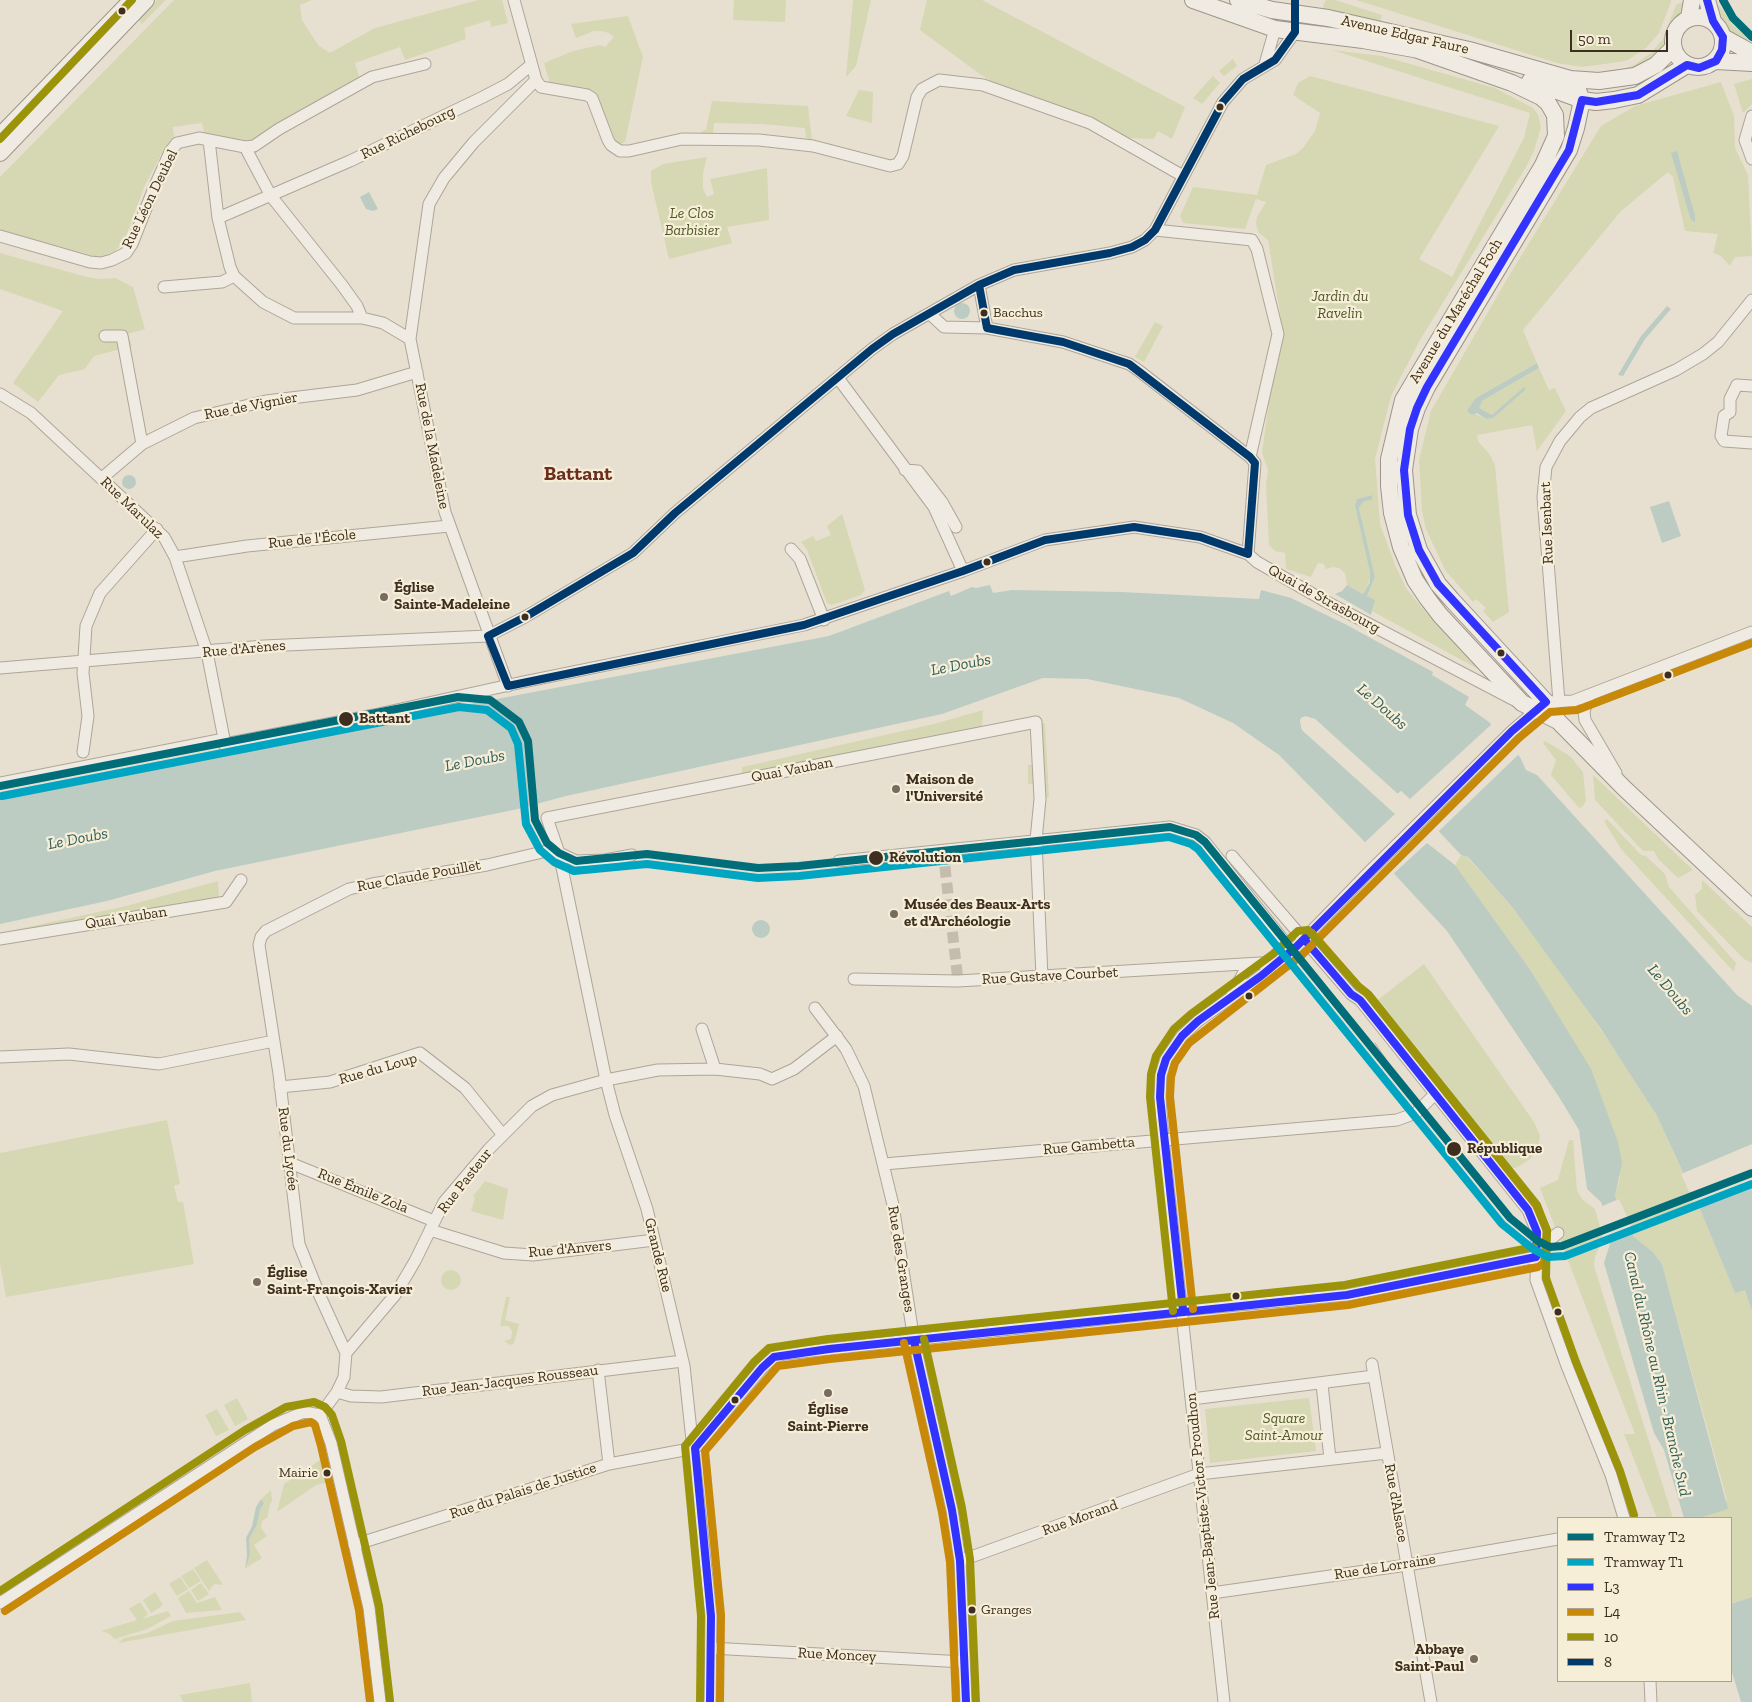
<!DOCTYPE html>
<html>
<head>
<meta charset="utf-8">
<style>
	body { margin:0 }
	#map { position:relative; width:1752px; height:1702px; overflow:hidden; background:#e7e0d1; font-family:"Zilla Slab",serif }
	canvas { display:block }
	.legend { position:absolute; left:1557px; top:1517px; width:175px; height:165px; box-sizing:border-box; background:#f7eed8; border:1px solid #ada18e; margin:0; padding:6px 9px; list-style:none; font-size:15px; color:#3d2e20 }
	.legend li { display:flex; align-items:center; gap:10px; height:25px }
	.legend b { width:25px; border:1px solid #ada18e }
	.scale { position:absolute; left:1570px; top:30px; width:98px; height:22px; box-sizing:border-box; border:2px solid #3d2e20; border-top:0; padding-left:6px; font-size:15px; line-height:18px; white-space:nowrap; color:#3d2e20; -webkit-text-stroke:4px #f7eed8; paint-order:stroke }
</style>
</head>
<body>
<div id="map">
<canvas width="1752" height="1702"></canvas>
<ul class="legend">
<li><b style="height:6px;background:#006d78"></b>Tramway T2</li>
<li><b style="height:6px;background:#00a5c2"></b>Tramway T1</li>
<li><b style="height:6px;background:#33f"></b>L3</li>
<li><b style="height:6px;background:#c88808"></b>L4</li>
<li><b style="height:6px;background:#9b940b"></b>10</li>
<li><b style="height:6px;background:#00396b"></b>8</li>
</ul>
<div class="scale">50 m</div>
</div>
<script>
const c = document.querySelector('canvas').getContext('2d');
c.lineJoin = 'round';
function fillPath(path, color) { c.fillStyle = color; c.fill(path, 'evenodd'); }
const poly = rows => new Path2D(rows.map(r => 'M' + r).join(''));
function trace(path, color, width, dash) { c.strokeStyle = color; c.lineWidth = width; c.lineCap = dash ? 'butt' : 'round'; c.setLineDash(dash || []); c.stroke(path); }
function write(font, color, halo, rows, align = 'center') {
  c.font = font + ' "Zilla Slab",serif'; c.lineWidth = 4.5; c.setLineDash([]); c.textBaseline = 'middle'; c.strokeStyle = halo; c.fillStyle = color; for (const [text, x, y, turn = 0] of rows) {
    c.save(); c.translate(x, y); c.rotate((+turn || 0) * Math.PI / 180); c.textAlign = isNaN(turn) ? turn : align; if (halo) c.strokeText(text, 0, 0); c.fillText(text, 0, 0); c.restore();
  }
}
const green = poly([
	[157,0,166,0,142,24,138,20],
	[174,0,312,0,300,5,302,20,318,45,330,53,375,28,478,0,502,0,508,23,491,27,490,20,464,28,466,39,405,60,400,47,355,63,359,77,251,143,204,133,202,123,173,127,174,137,164,149,145,185,124,241,114,252,98,257,0,230,0,177],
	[734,0,786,0,785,22,733,20],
	[853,0,871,0,856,66,846,77],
	[927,0,982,0,1185,107,1172,139,1158,131,1154,139,1126,138,1007,90,981,75,920,30],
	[1326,0,1335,0,1382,15,1380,24,1324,12,1323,6],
	[1356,0,1671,0,1671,2,1659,33,1646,48,1626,61,1582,67,1557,63],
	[1690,1,1683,13,1670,27,1660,54,1643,68,1617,71,1634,65,1651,53,1663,39,1676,5,1682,2],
	[1719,5,1733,25,1749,40,1745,46,1734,38,1717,14,1716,7],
	[628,16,643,57,625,142,620,144,613,140,600,102,594,94,584,88,550,84,544,63,573,51,600,45,605,47,614,37,609,33,601,31,594,31,576,38,571,24],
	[1332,50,1382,56,1495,88,1533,108,1538,115,1541,127,1534,151,1526,167,1420,340,1391,396,1375,459,1380,524,1395,565,1406,588,1426,613,1478,669,1372,611,1374,600,1367,596,1375,577,1359,508,1363,502,1373,499,1372,495,1357,499,1371,578,1363,594,1347,585,1345,573,1339,568,1333,567,1326,569,1324,564,1318,563,1311,577,1286,569,1285,553,1275,551,1269,545,1266,485,1268,470,1262,453,1269,401,1283,332,1268,240,1259,233,1256,224,1257,217,1266,202,1256,199,1245,229,1183,223,1180,216,1193,187,1257,195,1266,165,1296,154,1303,148,1315,131,1320,113,1293,95,1298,83,1310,76,1499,126,1419,259,1452,277,1524,138,1530,113],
	[1233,59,1237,66,1224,76,1219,71],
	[1213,76,1220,83,1202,104,1193,98],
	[1752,79,1752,104,1743,113,1734,84],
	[1721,82,1734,116,1735,148,1748,175,1752,256,1735,257,1730,266,1721,256,1713,253,1718,234,1685,231,1673,177,1668,172,1621,211,1523,330,1537,363,1476,398,1474,413,1486,419,1493,418,1525,387,1492,415,1478,408,1482,401,1539,368,1549,390,1555,388,1566,411,1537,451,1532,425,1477,435,1478,441,1490,455,1495,465,1509,612,1493,622,1483,611,1486,608,1476,599,1473,602,1445,570,1426,529,1422,511,1419,460,1431,411,1507,279,1601,126,1635,106],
	[859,90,873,92,872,123,846,116],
	[712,101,808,106,812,140,806,138,805,128,762,124,714,123,713,135,698,134,706,129],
	[707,157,703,173,703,189,707,197,714,194,710,179,767,168,769,220,727,227,732,243,669,259,651,182,651,171,663,164],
	[0,253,87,277,99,279,115,278,133,287,145,329,128,334,132,346,94,356,85,369,59,375,38,402,13,383,63,311,0,289],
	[1155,322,1163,326,1144,362,1135,357],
	[842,514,865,590,861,595,832,605,827,603,807,550,801,542,813,536,816,541,831,535,827,526],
	[983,710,982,728,742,774,742,767,934,724],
	[1045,723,1049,797,1044,798,1040,724],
	[1545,741,1570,756,1583,772,1586,801,1582,807,1579,808,1551,775,1556,760,1543,743],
	[1028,765,1035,765,1035,784,1028,784],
	[1593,775,1693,870,1678,878,1658,859,1654,851,1643,851,1595,800],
	[1607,819,1641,855,1646,856,1665,874,1669,887,1736,963,1734,972,1621,849,1604,821],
	[1461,855,1467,857,1513,908,1572,988,1628,1069,1656,1114,1696,1200,1735,1293,1745,1289,1752,1311,1752,1597,1731,1604,1731,1518,1696,1518,1727,1500,1662,1264,1653,1252,1633,1236,1615,1196,1620,1177,1548,1001,1529,968,1455,865],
	[1702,880,1752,927,1752,963,1744,959,1697,911,1695,895,1702,889],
	[218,881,219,899,0,933,126,906],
	[1424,964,1534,1122,1540,1136,1538,1150,1530,1159,1518,1167,1504,1170,1436,1087,1432,1079,1430,1080,1370,1006],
	[167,1120,180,1184,174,1186,178,1202,183,1202,194,1264,6,1297,0,1264,0,1153],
	[1569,1140,1573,1140,1577,1191,1583,1200,1595,1209,1603,1238,1595,1257,1594,1266,1673,1518,1657,1518,1624,1434,1635,1434,1540,1188,1558,1180],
	[485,1181,508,1189,503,1220,471,1211,475,1198,473,1196],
	'441 1280a10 10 0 1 1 20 0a10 10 0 1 1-20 0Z',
	[506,1297,510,1297,505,1320,519,1324,516,1336,514,1343,510,1345,504,1341,511,1339,512,1331,508,1326,500,1326],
	[237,1398,248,1419,235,1426,224,1405],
	[1309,1398,1316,1451,1210,1463,1205,1409],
	[217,1409,229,1430,216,1436,205,1415],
	[320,1460,330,1482,316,1485,277,1512,284,1484],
	[271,1490,272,1501,269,1507,268,1517,262,1521,261,1528,267,1536,254,1545,262,1558,246,1568,250,1555,249,1539,257,1525,260,1510,264,1503,261,1499],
	[207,1560,223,1585,214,1584,209,1591,194,1568],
	[193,1569,201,1581,189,1588,181,1576],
	[180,1577,188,1589,177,1596,169,1584],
	[201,1583,209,1594,198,1601,191,1590],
	[189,1591,197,1603,215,1597,222,1610,186,1613,178,1598],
	[155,1592,163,1605,151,1613,143,1600],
	[140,1602,148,1614,142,1619,168,1611,171,1616,147,1629,115,1639,108,1633,101,1631,137,1620,129,1609],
	[240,1612,246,1620,118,1643,124,1638,148,1633,173,1621],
	[250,1683,252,1702,183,1702,180,1695]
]);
const water = poly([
	[1677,151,1695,216,1695,222,1691,220,1671,153],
	[369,192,378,209,373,211,366,209,360,197],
	'954 311a8 8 0 1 1 16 0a8 8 0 1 1-16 0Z',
	[1667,306,1671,309,1645,339,1623,376,1618,375,1641,336],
	[1537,363,1539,368,1482,401,1479,408,1492,415,1524,387,1526,389,1493,418,1486,419,1477,413,1472,415,1467,411,1476,398],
	'122 482a7 7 0 1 1 14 0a7 7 0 1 1-14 0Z',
	[1372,495,1373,499,1363,502,1359,508,1375,577,1367,596,1375,600,1371,615,1335,594,1342,591,1347,585,1363,594,1370,582,1370,572,1355,505,1357,499],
	[1669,501,1681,536,1662,543,1650,507],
	[990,585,993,593,1012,590,1122,592,1259,599,1261,590,1291,598,1345,624,1433,672,1432,675,1469,697,1465,705,1489,722,1520,757,1526,770,1537,775,1737,995,1752,1006,1752,1311,1745,1290,1735,1293,1696,1200,1656,1114,1601,1029,1513,908,1468,857,1461,855,1401,791,1398,794,1315,719,1302,717,1300,720,1302,730,1455,865,1529,968,1591,1069,1618,1142,1622,1163,1615,1196,1633,1236,1653,1252,1662,1264,1728,1509,1702,1517,1684,1518,1664,1450,1654,1433,1604,1263,1613,1234,1601,1202,1587,1189,1579,1130,1559,1097,1447,931,1361,838,1279,755,1233,723,1179,698,1087,679,1043,678,942,714,566,796,518,809,215,871,107,901,0,924,0,798,460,706,829,636,949,591,951,596,972,587,976,588],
	'752 929a9 9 0 1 1 18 0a9 9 0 1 1-18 0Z',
	[261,1499,264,1503,260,1510,257,1525,249,1539,250,1555,245,1570,247,1555,246,1538,252,1526,256,1507],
	[1752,1597,1752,1702,1741,1702,1731,1669,1731,1604]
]);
const pier = poly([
	[1305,716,1315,719,1397,794,1401,791,1410,799,1493,723,1520,753,1438,832,1461,855,1460,857,1401,794,1396,796,1313,721,1303,719,1302,723,1304,728,1456,863,1455,865,1427,843,1392,875,1363,844,1395,814,1302,730,1300,720],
	[1752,1144,1752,1183,1695,1205,1681,1174],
	[1619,1199,1633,1230,1610,1239,1610,1234,1600,1207]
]);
const streetTunnel = poly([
	[943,850,958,981]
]);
const street = poly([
	[514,0,536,80,541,87,587,95,592,98,608,140,611,145,620,151,629,151,682,139,759,140,813,146,890,166,898,164,903,156,917,97,922,89,939,80,983,85,1090,123,1183,176],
	[1265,64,1275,29],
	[1752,116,1745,140,1752,159],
	[209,140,218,218,230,267,234,276,263,302,294,318,362,318,383,323,410,339],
	[245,147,271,196,342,285,357,306,362,318],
	[218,218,350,161,483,97,508,84,531,65],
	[1155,230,1252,240,1257,249,1278,334,1250,457],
	[0,236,90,262,101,263,112,260,126,253,132,244,154,188,170,152,177,143,199,138,245,147,254,146,279,129,372,77,425,64],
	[979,285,987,328],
	[164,287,222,282,234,276],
	[930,314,944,327,987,328,1063,342,1129,364,1138,370,1250,457,1255,463,1248,554],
	[105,336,122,336,142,444],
	[838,378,934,507,963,571],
	[1752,386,1737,385,1730,399,1730,412,1724,416,1721,436,1724,441,1752,443],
	[0,394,31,413,164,537,175,557,207,652,226,749],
	[905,470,918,471,942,502,956,527],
	[102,478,142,444,194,418,266,401,357,390,417,372],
	[791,549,800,559,824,620],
	[175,557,247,546,449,526],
	[0,668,264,646,488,636,525,617,633,553,675,513,872,349,893,334,979,285,1014,270,1110,253,1132,247,1145,240,1155,230,1223,102,1243,79,1275,60,1295,32],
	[508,686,445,512,410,339,429,204,444,178,474,142,536,80],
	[1589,695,1584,712,1585,720,1616,773],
	[1559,702,1543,497,1546,467,1560,441,1580,417,1591,408,1676,370,1703,354,1718,342,1752,300],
	[225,744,374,715,523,682,804,625,963,571,1045,540,1134,527,1200,537,1248,554,1257,562,1325,601,1516,701],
	[83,752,88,716,83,673,86,626,100,593,157,529],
	[0,783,224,739],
	[1232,856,1351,994,1360,1000,1528,1210,1537,1232,1536,1280,1567,1366,1611,1475,1624,1518],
	[839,861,1170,827,1196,835,1205,842,1292,951],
	[0,939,226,902,241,880],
	[854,979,958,981,1277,962],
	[1232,995,1247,966],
	[815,1008,846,1049,864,1086,893,1205,914,1341,952,1510,960,1561,966,1702],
	[702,1029,715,1069],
	[0,1057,69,1054,159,1064,274,1041],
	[280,1087,330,1082,420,1053,465,1088,503,1135],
	[290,1163,434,1221],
	[884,1164,1397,1120,1416,1113,1435,1094],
	[430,1230,504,1253,533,1255,654,1240],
	[1537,1256,1544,1245,1558,1233],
	[346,1353,319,1294,299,1244,279,1074,259,945,261,937,266,931,349,889,372,884,487,865,547,851,559,853,576,861,605,860,632,855],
	[346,1353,395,1295,415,1261,444,1202,489,1149,532,1106,552,1095,606,1080,658,1070,715,1069,760,1074,772,1079,794,1069,837,1036],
	[1372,1364,1431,1702],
	[598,1370,609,1464],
	[1322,1384,1330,1459],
	[337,1392,351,1396,381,1397,683,1361],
	[1192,1399,1374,1376],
	[320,1415,331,1443,369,1608,380,1702],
	[320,1415,337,1392,344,1377,346,1353],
	[695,1448,762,1368,774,1357,784,1354,1183,1310,1347,1295,1536,1257],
	[354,1545,609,1464,695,1448],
	[960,1561,1199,1474,1387,1453],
	[1212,1593,1407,1565,1558,1539],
	[0,1603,273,1425,304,1412,320,1415],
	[711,1648,964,1662],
	[1650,1681,1651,1702],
	[710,1702,711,1616,684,1366,647,1209,615,1115,606,1080,559,853,547,818,1036,722,1040,799,1036,840,1042,977],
	[1224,1702,1163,1140,1160,1097,1161,1075,1166,1059,1182,1036,1198,1021,1261,976,1296,947,1368,873,1512,731,1546,702,1573,701,1752,632]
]);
const secondary = poly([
	[1193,0,1275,29,1363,40,1425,51],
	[1238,0,1272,10,1328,18,1469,50,1570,79,1599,81,1635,76,1656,65,1673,48],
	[1707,0,1713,21],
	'1673 42a25 25 0 1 1 50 0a25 25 0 1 1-50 0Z',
	[1689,18,1692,0],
	[1723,37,1752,53],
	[1415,49,1512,83,1541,97,1548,103,1555,115,1556,136,1543,165,1403,400,1389,459,1389,486,1392,513,1401,547,1415,580,1427,598,1440,615,1522,703,1558,721],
	[1716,61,1752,63],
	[1570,79,1577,88,1582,100,1576,128,1569,150,1427,387,1417,408,1410,429,1404,470,1408,515,1419,550,1438,584,1452,600,1546,702,1558,721,1624,788,1752,908],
	[1530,81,1582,100,1596,102,1614,100,1638,95,1687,65],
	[0,136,132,0],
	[0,153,146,0]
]);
const tram = poly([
	[1375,1043,1400,1080]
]);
const bus1 = poly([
	[1183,1310,1160,1097,1161,1075,1166,1059,1182,1036,1198,1021,1261,976,1296,947,1512,731,1546,702,1438,584,1419,550,1408,515,1404,470,1410,429,1417,408,1427,387,1569,150,1582,100,1596,102,1638,95,1687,65,1699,68,1716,61,1722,50,1723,37,1713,21,1707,0],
	[914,1341,952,1510,960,1561,966,1702],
	[710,1702,711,1616,695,1448,762,1368,774,1357,829,1349,1347,1295,1536,1257,1537,1232,1528,1210,1360,1000,1351,994,1304,939]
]);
const bus2 = poly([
	[1193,1309,1170,1097,1171,1077,1175,1063,1189,1043,1303,954,1519,738,1550,712,1577,710,1752,643],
	[904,1343,942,1512,950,1562,956,1702],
	[5,1611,255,1447,293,1426,311,1422,315,1425,321,1446,359,1610,370,1702],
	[720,1702,721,1615,705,1451,778,1366,830,1359,1348,1305,1538,1267,1544,1263,1547,1230,1536,1205,1368,994,1358,986,1312,933]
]);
const bus3 = poly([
	[0,139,132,0],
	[1173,1311,1150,1097,1151,1074,1156,1056,1174,1029,1191,1014,1273,954,1298,931,1308,930,1358,986,1368,994,1537,1205,1547,1231,1546,1278,1576,1362,1620,1471,1634,1515],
	[924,1339,962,1508,970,1559,976,1702],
	[0,1591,245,1430,286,1407,314,1402,325,1407,332,1415,341,1441,379,1606,390,1701],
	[700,1702,701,1616,685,1446,754,1362,769,1348,828,1339,1345,1285,1534,1247]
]);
const bus4 = poly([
	[979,285,987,328,1063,342,1129,364,1250,457,1255,463,1248,554,1200,537,1134,527,1045,540,963,571,804,625,508,686,488,636,525,617,633,553,675,513,872,349,893,334,979,285],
	[979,285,1014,270,1110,253,1132,247,1145,240,1155,230,1223,102,1243,79,1275,60,1295,32,1295,0]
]);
const tram1 = poly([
	[1723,0,1733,18,1752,37],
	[0,786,458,697,490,700,519,722,528,741,535,820,547,843,559,853,576,861,647,854,758,868,799,866,1170,827,1196,835,1205,842,1510,1218,1538,1241,1550,1247,1562,1246,1752,1173]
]);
const tram2 = poly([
	[2,796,459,707,487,710,511,728,518,744,526,824,540,850,554,862,574,871,647,864,758,878,799,876,1169,837,1191,844,1198,849,1502,1224,1533,1249,1548,1257,1565,1256,1752,1184]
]);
const markers = [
	[122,11,4.5,"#3d2e20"],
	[1220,107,4.5,"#3d2e20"],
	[984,313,4.5,"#3d2e20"],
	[987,562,4.5,"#3d2e20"],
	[384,597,5,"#786c5e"],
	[525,617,4.5,"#3d2e20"],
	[1501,653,4.5,"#3d2e20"],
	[1668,675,4.5,"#3d2e20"],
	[346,719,8,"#3d2e20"],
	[896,789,5,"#786c5e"],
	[876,858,8,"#3d2e20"],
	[894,914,5,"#786c5e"],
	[1249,996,4.5,"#3d2e20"],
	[1454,1149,8,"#3d2e20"],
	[257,1282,5,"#786c5e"],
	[1236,1296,4.5,"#3d2e20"],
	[1558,1312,4.5,"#3d2e20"],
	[828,1393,5,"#786c5e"],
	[735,1400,4.5,"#3d2e20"],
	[327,1473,4.5,"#3d2e20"],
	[972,1610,4.5,"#3d2e20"],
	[1474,1659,5,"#786c5e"]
];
const busNames = [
	["Bacchus",993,313],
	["Mairie",318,1473,"right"],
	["Granges",981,1610]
];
const streetNames = [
	["Avenue Edgar Faure",1405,35,13],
	["Rue Richebourg",408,133,-26],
	["Rue Léon Deubel",150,199,-64],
	["Avenue du Maréchal Foch",1456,311,-59],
	["Rue de Vignier",251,406,-11],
	["Rue de la Madeleine",432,446,79],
	["Rue Marulaz",132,508,44],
	["Rue Isenbart",1547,523,-92],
	["Rue de l'École",312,539,-6],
	["Quai de Strasbourg",1324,599,29],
	["Rue d'Arènes",244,649,-5],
	["Quai Vauban",792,770,-11],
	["Rue Claude Pouillet",419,876,-10],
	["Quai Vauban",126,918,-9],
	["Rue Gustave Courbet",1050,976,-3],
	["Rue du Loup",378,1069,-16],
	["Rue Gambetta",1089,1146,-5],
	["Rue du Lycée",288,1149,83],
	["Rue Pasteur",465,1181,-52],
	["Rue Émile Zola",363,1191,22],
	["Rue d'Anvers",570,1249,-5],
	["Grande Rue",658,1255,76],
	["Rue des Granges",901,1259,81],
	["Rue Jean-Jacques Rousseau",510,1381,-7],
	["Rue du Palais de Justice",523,1491,-18],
	["Rue d'Alsace",1396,1503,80],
	["Rue Jean-Baptiste-Victor Proudhon",1203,1506,-96],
	["Rue Morand",1080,1518,-20],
	["Rue de Lorraine",1385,1567,-9],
	["Rue Moncey",837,1655,3]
];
const parkNames = [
	["Le Clos",692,214],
	["Barbisier",692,231],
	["Jardin du",1340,297],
	["Ravelin",1340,314],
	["Square",1284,1419],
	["Saint-Amour",1284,1436]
];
const poiNames = [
	["Église",394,588],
	["Sainte-Madeleine",394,605],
	["Maison de",906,780],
	["l'Université",906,797],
	["Musée des Beaux-Arts",904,905],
	["et d'Archéologie",904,922],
	["Église",267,1273],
	["Saint-François-Xavier",267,1290],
	["Église",828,1410,"center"],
	["Saint-Pierre",828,1427,"center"],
	["Abbaye",1464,1650,"right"],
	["Saint-Paul",1464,1667,"right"]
];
const stopNames = [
	["Battant",359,719],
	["Révolution",889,858],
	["République",1467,1149]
];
const waterNames = [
	["Le Doubs",961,665,-11],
	["Le Doubs",1382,707,41],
	["Le Doubs",475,761,-11],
	["Le Doubs",78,839,-11],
	["Le Doubs",1670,990,50],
	["Canal du Rhône au Rhin - Branche Sud",1657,1374,77]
];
const districtNames = [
	["Battant",578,474]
];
fillPath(green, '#d6d7b3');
fillPath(water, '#bcccc2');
fillPath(pier, '#e7e0d1');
trace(streetTunnel, '#c5bcae', 11, [11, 5.5]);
trace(street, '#ada599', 13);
trace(secondary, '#9c958a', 18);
trace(street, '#efebe3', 11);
trace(secondary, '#efebe3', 16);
trace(tram, '#afaaa2', 1);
trace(bus1, '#33f', 8);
trace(bus2, '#c88808', 8);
trace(bus3, '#9b940b', 8);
trace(bus4, '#00396b', 8);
trace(tram1, '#006d78', 8);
trace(tram2, '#00a5c2', 8);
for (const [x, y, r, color] of markers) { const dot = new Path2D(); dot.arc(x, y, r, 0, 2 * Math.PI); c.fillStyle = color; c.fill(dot); trace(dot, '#f7eed8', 2); }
write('14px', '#3d2e20', '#f7eed8', busNames, 'left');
write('15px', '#3d2e20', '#f7eed8', streetNames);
write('italic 15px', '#4d5a26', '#f7eed8', parkNames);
write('bold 15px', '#3d2e20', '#f7eed8', poiNames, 'left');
write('bold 15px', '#3d2e20', '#f7eed8', stopNames, 'left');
write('italic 16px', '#2f5d5a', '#f7eed8', waterNames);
write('bold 20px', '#6b2e1e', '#f7eed8', districtNames);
</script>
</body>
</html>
